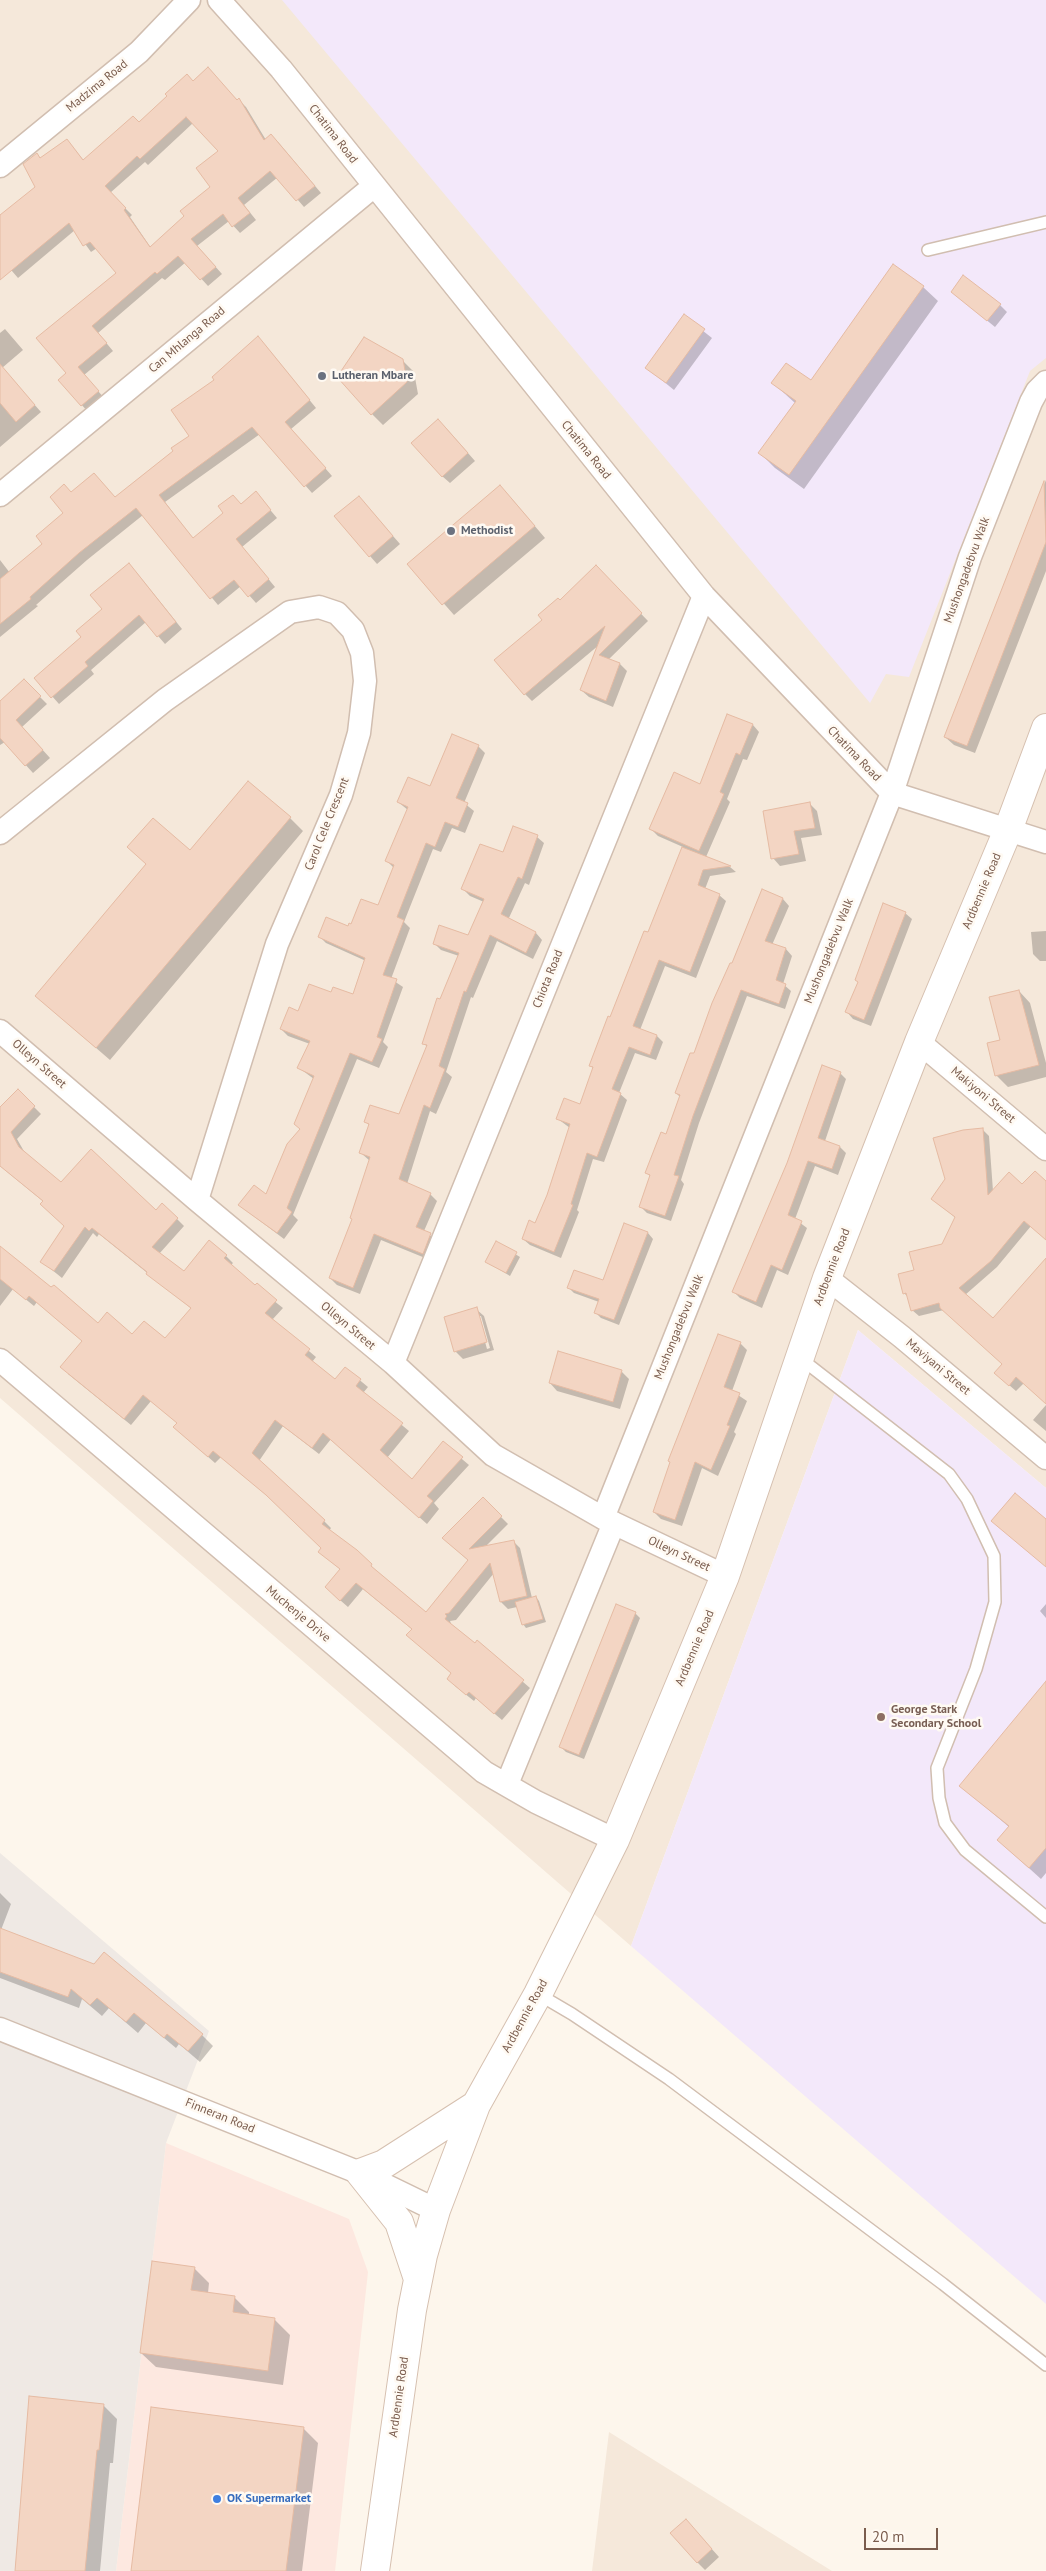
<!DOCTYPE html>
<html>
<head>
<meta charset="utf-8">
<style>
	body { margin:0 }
	#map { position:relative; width:1046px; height:2571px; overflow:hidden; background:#fdf6ec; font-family:"PT Sans",sans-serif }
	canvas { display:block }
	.scale { position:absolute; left:864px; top:2528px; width:74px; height:22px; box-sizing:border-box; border:2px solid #7a5c4d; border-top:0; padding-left:6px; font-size:15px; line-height:18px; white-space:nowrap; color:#7a5c4d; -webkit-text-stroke:4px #fffaf3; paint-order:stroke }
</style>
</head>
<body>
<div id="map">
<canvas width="1046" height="2571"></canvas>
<div class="scale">20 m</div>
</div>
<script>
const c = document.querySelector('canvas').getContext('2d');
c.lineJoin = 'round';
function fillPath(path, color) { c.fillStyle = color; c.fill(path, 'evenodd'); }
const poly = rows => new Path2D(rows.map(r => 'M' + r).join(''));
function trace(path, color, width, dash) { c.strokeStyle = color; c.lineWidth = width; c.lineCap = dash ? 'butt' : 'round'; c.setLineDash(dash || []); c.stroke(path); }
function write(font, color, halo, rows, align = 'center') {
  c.font = font + ' "PT Sans",sans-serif'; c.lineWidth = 5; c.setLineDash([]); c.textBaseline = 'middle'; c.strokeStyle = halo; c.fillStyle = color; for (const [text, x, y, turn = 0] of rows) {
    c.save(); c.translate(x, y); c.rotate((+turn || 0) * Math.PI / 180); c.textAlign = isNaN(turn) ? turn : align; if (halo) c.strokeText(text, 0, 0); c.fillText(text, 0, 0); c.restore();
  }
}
const residential = poly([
	[0,0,1046,0,1046,1488,858,1330,631,1946,0,1398],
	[609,2432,832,2571,592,2571]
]);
const commercial = poly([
	[166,2143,349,2219,368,2272,335,2571,116,2571]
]);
const industrial = poly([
	[0,1853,209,2031,166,2143,116,2571,0,2571]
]);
const education = poly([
	[282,0,1046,0,1046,358,1030,371,909,677,886,674,870,703],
	[858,1330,1046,1488,1046,2304,631,1946]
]);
const shadow = poly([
	[193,82,239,100,246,107,266,140,278,142,321,193,304,207,278,177,244,205,256,220,240,233,229,221,197,246,222,274,208,286,186,262,165,280,162,278,98,333,113,351,84,375,105,399,88,412,60,380,68,373,117,273,97,248,91,252,75,230,18,278,0,257,0,217,37,187,37,154,41,159,67,140,84,161,139,123],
	[193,123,220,152,212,188,186,217,151,248,130,217,132,215,110,193,145,162,148,165],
	[923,287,938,301,804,489,775,468,760,453,795,403,773,383,811,382],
	[952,292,1000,305,1007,312,995,327],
	[684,316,712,338,674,390,647,368],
	[5,329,23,350,2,368,41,412,0,447,0,333],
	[265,345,316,408,291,429,332,476,312,493,260,434,165,502,193,539,256,493,277,518,242,547,275,587,256,603,241,586,218,605,143,515,87,560,36,605,38,606,0,637,0,560,10,573,44,544,65,513,71,493,115,498,175,452,191,436],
	[402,360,414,372,418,394,383,425,372,414],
	[446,428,475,461,450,483,442,476],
	[1046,480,1046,571,975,753,954,745,945,737],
	[359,497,400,544,377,564,370,556],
	[511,498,545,538,454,615,409,564],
	[596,567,648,621,608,660,620,664,627,671,613,707,589,697,581,690,599,645,532,701,525,694,543,620],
	[136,572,182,629,165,644,146,622,91,670,94,674,59,704,36,678,83,638],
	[24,681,47,704,22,727,50,758,33,773,5,742,0,745,0,703],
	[727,715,753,725,759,732,747,760,743,759,727,799,730,802,706,857,730,867,736,872,710,876,705,889,719,895,726,901,696,978,665,966,640,1030,657,1036,663,1042,656,1060,635,1053,619,1093,627,1100,604,1162,593,1159,577,1210,579,1212,561,1258,530,1245,523,1239,535,1224,549,1195,570,1128,558,1119,581,1105,594,1069,590,1065,649,934,683,847,658,836,651,829,701,786],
	[478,746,485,753,464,803,474,811,465,833,452,828,441,852,433,849,404,922,410,928,391,979,403,987,383,1042,388,1047,379,1068,357,1059,293,1215,298,1220,284,1239,239,1205,267,1196,301,1129,314,1079,299,1068,310,1044,288,1036,281,1029,299,1012,332,994,354,995,366,961,326,943,320,937,348,928,378,907,394,868,387,861,408,810,398,802,430,788],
	[810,804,817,811,822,835,801,838,806,861,780,866,773,858],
	[290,818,303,831,110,1060,36,996,190,852],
	[537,837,544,843,529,885,525,883,508,920,536,933,542,940,533,959,497,941,473,998,471,997,446,1072,452,1077,436,1114,430,1111,407,1184,430,1194,437,1201,424,1231,437,1241,430,1260,381,1240,360,1294,337,1285,330,1278,353,1219,370,1161,361,1153,370,1126,366,1122,399,1116,427,1047,424,1043,459,956,441,950,434,943,468,936,484,902,470,896,463,889,504,854],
	[762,891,783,899,789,906,772,945,786,949,792,956,783,984,791,991,785,1009,747,996,699,1123,681,1180,684,1184,671,1221,647,1213,641,1207,651,1177,647,1173,667,1135,680,1097,676,1093,695,1055],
	[905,913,912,919,871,1026,853,1019,847,1012],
	[1046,931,1046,961,1040,961,1033,954,1031,932],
	[1019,991,1030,1003,1046,1063,1046,1077,1008,1087,996,1075,1002,1041],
	[840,1073,846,1079,825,1141,840,1147,846,1153,838,1175,815,1166,795,1219,807,1228,788,1275,777,1270,762,1308,740,1298,734,1292],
	[18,1091,41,1114,17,1139,25,1153,61,1183,156,1212,163,1205,184,1226,159,1254,184,1273,226,1256,233,1263,230,1266,283,1308,272,1320,316,1357,312,1362,335,1381,345,1368,368,1387,363,1393,409,1431,387,1458,412,1481,443,1443,469,1465,434,1503,439,1509,427,1524,331,1439,319,1454,283,1426,259,1461,324,1521,331,1528,329,1531,426,1613,469,1561,451,1545,483,1499,508,1524,485,1547,513,1541,520,1548,532,1598,536,1597,539,1601,546,1622,526,1628,523,1624,517,1607,508,1609,501,1602,494,1573,456,1620,450,1621,452,1626,475,1645,477,1642,530,1688,502,1720,476,1698,474,1701,455,1686,452,1674,413,1630,363,1589,348,1607,333,1594,341,1570,327,1558,323,1548,274,1501,221,1457,215,1463,182,1434,178,1423,151,1401,131,1425,68,1374,83,1341,37,1302,34,1306,13,1289,0,1306,0,1248,98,1324,133,1336,165,1340,192,1309,99,1234,97,1237,93,1233,62,1278,41,1261,65,1226,44,1202,0,1166,0,1109],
	[982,1129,989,1136,993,1191,1046,1183,1046,1239,1031,1226,997,1267,965,1295,993,1320,1046,1259,1046,1403,1024,1383,1016,1391,1002,1379,1003,1364,944,1310,919,1316,912,1310,909,1298,904,1293,915,1270,943,1245,956,1218,932,1199],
	[625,1225,648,1233,653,1239,619,1325,601,1318,595,1312,599,1302,574,1293,569,1288,604,1282],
	[497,1243,520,1257,510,1276,487,1262],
	[476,1309,484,1316,494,1350,463,1359,455,1351],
	[478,1316,481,1316,490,1348,487,1349],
	[740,1343,747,1350,732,1391,747,1401,734,1432,736,1434,718,1476,702,1468,682,1526,661,1519,654,1512],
	[559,1353,622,1372,629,1379,620,1409,557,1391,550,1383],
	[1046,1405,1046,1431,1033,1420],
	[1046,1604,1046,1618,1040,1611],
	[635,1613,640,1618,584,1759,566,1752,560,1746],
	[1046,1683,1046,1873,1041,1879,1010,1851,1009,1827,961,1786],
	[0,1893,11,1904,1,1930,202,2035,213,2046,200,2062,179,2044,176,2048,146,2023,138,2033,109,2008,102,2016,82,1999,79,2008,0,1978],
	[194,2268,209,2283,208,2293,234,2297,249,2312,249,2316,275,2320,290,2335,283,2385,156,2367,141,2353],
	[103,2405,117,2419,113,2463,110,2463,100,2571,16,2571],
	[303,2428,318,2443,302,2571,132,2571],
	[693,2528,719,2557,705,2570,697,2562]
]);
const building = poly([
	[208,67,237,100,239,98,264,140,271,134,315,186,296,201,270,171,238,198,250,213,232,227,223,214,191,239,216,267,200,280,178,256,157,274,155,272,92,326,107,343,78,367,99,391,81,406,58,380,66,373,36,338,116,273,90,242,83,246,69,223,0,280,0,215,35,187,23,164,37,153,40,158,67,139,83,160,133,116,139,122,167,96,165,94,187,74,193,81,208,67],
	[186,117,218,151,196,168,210,187,180,211,184,216,150,247,124,210,126,208,105,186,137,156,140,159,186,117],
	[893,264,924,286,789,475,758,453,796,401,771,383,786,363,811,380,893,264],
	[963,275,1001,304,987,321,951,292,963,275],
	[684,314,705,329,666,383,645,368,684,314],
	[258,336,310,400,285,422,326,468,304,487,252,427,159,495,193,538,223,513,218,506,233,495,241,504,256,491,271,510,236,539,269,579,248,597,234,580,210,599,136,508,79,553,30,597,31,599,0,624,0,579,42,544,36,536,63,513,50,497,64,484,71,492,94,473,115,497,173,451,171,448,189,436,171,410,214,380,212,377,258,336],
	[364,337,403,359,407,382,371,415,337,377,364,337],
	[0,364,35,405,16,422,0,403,0,364],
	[438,419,468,453,442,477,411,443,438,419],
	[1044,481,1046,542,967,746,944,737,1044,481],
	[500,485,535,526,442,605,407,564,500,485],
	[359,496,393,536,369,557,334,516,359,496],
	[129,563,176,622,157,637,139,615,85,662,88,666,51,698,34,678,81,637,76,631,102,609,90,595,129,563],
	[596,565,642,613,599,655,620,663,606,701,580,690,605,626,524,695,494,660,542,620,538,615,558,598,560,600,596,565],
	[24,679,41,696,16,720,43,750,25,766,0,738,0,701,24,679],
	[727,714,753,724,740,755,736,753,720,792,724,794,699,851,649,829,674,772,700,784,727,714],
	[452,734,479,745,456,798,468,803,458,827,445,822,435,847,426,843,397,917,404,920,383,975,397,979,377,1037,382,1039,372,1062,350,1053,287,1208,292,1212,277,1233,238,1205,254,1185,266,1194,287,1144,300,1129,294,1124,314,1076,297,1068,310,1041,280,1029,289,1007,298,1011,309,984,331,992,333,987,353,994,365,958,318,937,326,917,348,926,349,923,351,924,361,899,378,905,394,865,385,861,408,807,397,802,408,777,430,786,452,734],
	[248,781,291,817,96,1048,35,996,146,864,127,847,153,818,190,850,248,781],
	[810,802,815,828,794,831,799,854,771,859,763,811,810,802],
	[513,826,538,835,522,879,518,877,501,914,536,932,526,953,490,935,466,992,464,991,439,1066,445,1069,430,1108,424,1105,399,1179,431,1193,416,1227,431,1233,423,1254,374,1234,353,1288,329,1278,352,1219,350,1218,370,1157,359,1153,369,1124,364,1122,370,1105,399,1114,427,1045,422,1044,437,998,440,999,459,953,433,944,439,925,468,935,484,899,461,889,480,844,503,852,513,826],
	[682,847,731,866,703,870,698,885,720,894,690,972,659,960,633,1026,657,1035,650,1055,629,1047,612,1089,621,1093,597,1157,587,1153,571,1204,573,1205,554,1252,522,1239,529,1220,535,1223,547,1195,570,1124,556,1119,564,1098,580,1104,593,1067,589,1066,608,1016,610,1017,644,931,648,932,682,847],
	[762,889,783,898,765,941,786,948,776,980,786,984,779,1004,741,990,693,1116,674,1175,679,1176,665,1216,639,1207,650,1175,645,1173,661,1132,666,1134,680,1095,675,1093,690,1053,694,1053,712,1003,730,963,732,963,762,889],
	[883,903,906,912,864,1020,845,1012,858,982,855,980,883,903],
	[1019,990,1039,1065,995,1076,987,1043,1000,1040,989,997,1019,990],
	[822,1065,841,1072,818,1138,840,1146,832,1169,808,1161,788,1215,802,1221,782,1270,771,1265,756,1302,732,1292,787,1163,822,1065],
	[18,1089,35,1106,11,1132,19,1147,61,1182,91,1149,156,1210,162,1203,178,1218,152,1247,184,1271,209,1240,227,1255,224,1258,255,1285,257,1283,277,1300,265,1313,310,1349,305,1355,335,1379,345,1367,361,1379,356,1386,403,1423,380,1450,412,1479,443,1441,463,1457,427,1496,433,1501,419,1518,323,1433,312,1448,275,1420,252,1453,325,1520,322,1524,357,1550,372,1564,371,1566,426,1612,468,1560,442,1538,483,1497,502,1516,469,1549,514,1540,527,1596,500,1602,490,1563,449,1613,445,1614,447,1616,445,1619,475,1643,477,1640,524,1680,494,1714,469,1692,466,1695,447,1679,451,1673,406,1635,412,1629,356,1583,340,1601,325,1587,340,1569,318,1552,321,1548,266,1495,213,1451,208,1457,173,1427,177,1423,143,1395,124,1419,60,1367,82,1341,29,1296,26,1300,0,1279,0,1246,51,1287,54,1285,98,1323,107,1312,132,1334,144,1321,165,1338,191,1308,146,1274,147,1272,92,1228,89,1231,85,1227,54,1271,40,1262,64,1226,40,1204,43,1201,0,1166,0,1107,18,1089],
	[983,1128,988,1195,1009,1172,1022,1184,1035,1171,1046,1181,1046,1240,1024,1221,991,1261,959,1288,993,1318,1046,1258,1046,1404,1016,1377,1009,1386,994,1373,1002,1364,940,1308,939,1303,911,1311,906,1293,903,1294,898,1274,914,1270,909,1252,942,1244,955,1217,931,1199,945,1179,933,1138,963,1130,983,1128],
	[624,1223,648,1232,614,1320,594,1313,599,1299,567,1288,574,1270,603,1280,624,1223],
	[496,1241,517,1252,506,1273,485,1262,496,1241],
	[477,1307,487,1342,454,1352,444,1317,477,1307],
	[718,1334,741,1342,724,1387,740,1393,727,1425,730,1426,711,1470,695,1462,675,1520,653,1512,670,1462,668,1461,718,1334],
	[558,1351,622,1370,613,1402,549,1383,558,1351],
	[1015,1493,1046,1519,1046,1567,991,1521,1015,1493],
	[536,1596,543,1619,522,1625,515,1602,536,1596],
	[616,1604,636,1612,579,1755,559,1747,616,1604],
	[1046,1681,1046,1848,1029,1868,997,1840,1009,1826,959,1786,1046,1681],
	[0,1928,94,1964,104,1952,203,2034,188,2051,167,2034,164,2038,134,2013,126,2022,97,1998,90,2005,71,1989,68,1997,0,1972,0,1928],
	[152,2261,195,2267,191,2290,235,2296,233,2312,275,2318,268,2371,140,2353,152,2261],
	[29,2396,104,2404,99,2450,97,2450,85,2571,15,2571,29,2396],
	[151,2407,304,2427,286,2571,131,2571,151,2407],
	[686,2519,712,2549,697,2563,670,2533,686,2519]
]);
const service = poly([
	[928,250,1046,222],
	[800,1358,949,1474,967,1499,994,1556,995,1602,976,1669,937,1768,939,1798,945,1823,965,1850,1046,1917],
	[538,1994,572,2014,669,2079,943,2284,1046,2365]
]);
const minor = poly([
	[219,0,281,69,704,596,892,793,1046,842],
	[0,166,139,52,189,0],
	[0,495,374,186],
	[0,833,165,700,290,612,319,607,337,613,353,630,362,653,365,681,359,733,341,795,277,944,197,1200],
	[0,1031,197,1200,393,1363,493,1455,603,1518,725,1576],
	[919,1042,1046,1149],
	[827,1278,902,1337,1046,1458],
	[0,1360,484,1772,536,1802,615,1840],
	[393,1363,704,596],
	[603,1518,892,793,970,557,1031,402,1037,391,1046,382],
	[507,1784,614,1523],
	[0,2029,360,2173,436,2210]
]);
const secondary = poly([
	[418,2279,399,2222,360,2173,384,2164,476,2105],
	[375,2571,412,2310,423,2255,436,2210,476,2105,538,1994,615,1840,725,1576,827,1278,919,1042,1008,830,1046,728]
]);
const markers = [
	[322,376,5,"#6b7280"],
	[451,531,5,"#6b7280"],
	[881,1717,5,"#8d6e63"],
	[217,2499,5,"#3f7fe0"]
];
const streetNames = [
	["Madzima Road",97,86,-39],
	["Chatima Road",333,134,52],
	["Can Mhlanga Road",187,340,-40],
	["Chatima Road",586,450,51],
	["Mushongadebvu Walk",967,570,-70],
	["Chatima Road",854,754,46],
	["Carol Cele Crescent",327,824,-68],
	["Ardbennie Road",982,891,-67],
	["Mushongadebvu Walk",829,951,-68],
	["Chiota Road",548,979,-68],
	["Olleyn Street",39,1064,41],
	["Makiyoni Street",983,1095,40],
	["Ardbennie Road",832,1267,-69],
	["Olleyn Street",348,1326,40],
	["Mushongadebvu Walk",679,1327,-68],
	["Maviyani Street",938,1367,40],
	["Olleyn Street",679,1554,25],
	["Muchenje Drive",298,1614,40],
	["Ardbennie Road",695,1648,-67],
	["Ardbennie Road",525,2016,-61],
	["Finneran Road",220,2116,22],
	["Ardbennie Road",399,2397,-82]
];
const worshipNames = [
	["Lutheran Mbare",332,376],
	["Methodist",461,531]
];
const educationNames = [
	["George Stark",891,1710],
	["Secondary School",891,1724]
];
const shopNames = [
	["OK Supermarket",227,2499]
];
fillPath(residential, '#f5e8da');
fillPath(commercial, '#fde8e0');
fillPath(industrial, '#efe9e4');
fillPath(education, '#f3e8fa');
fillPath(shadow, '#0003');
fillPath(building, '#f3d5c3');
trace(building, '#e6bba3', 1);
trace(service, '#d1beb0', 14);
trace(minor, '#d1beb0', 25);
trace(secondary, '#d6c0b0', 30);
trace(service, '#fff', 11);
trace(minor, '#fff', 22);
trace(secondary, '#fff', 28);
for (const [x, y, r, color] of markers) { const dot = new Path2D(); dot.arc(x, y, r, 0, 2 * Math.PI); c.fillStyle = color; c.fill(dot); trace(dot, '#fffaf3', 2); }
write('12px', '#7a5c4d', '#fffaf3', streetNames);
write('bold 12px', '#5b616d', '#fffaf3', worshipNames, 'left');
write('bold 12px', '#785e54', '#fffaf3', educationNames, 'left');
write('bold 12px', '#366cbe', '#fffaf3', shopNames, 'left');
</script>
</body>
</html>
